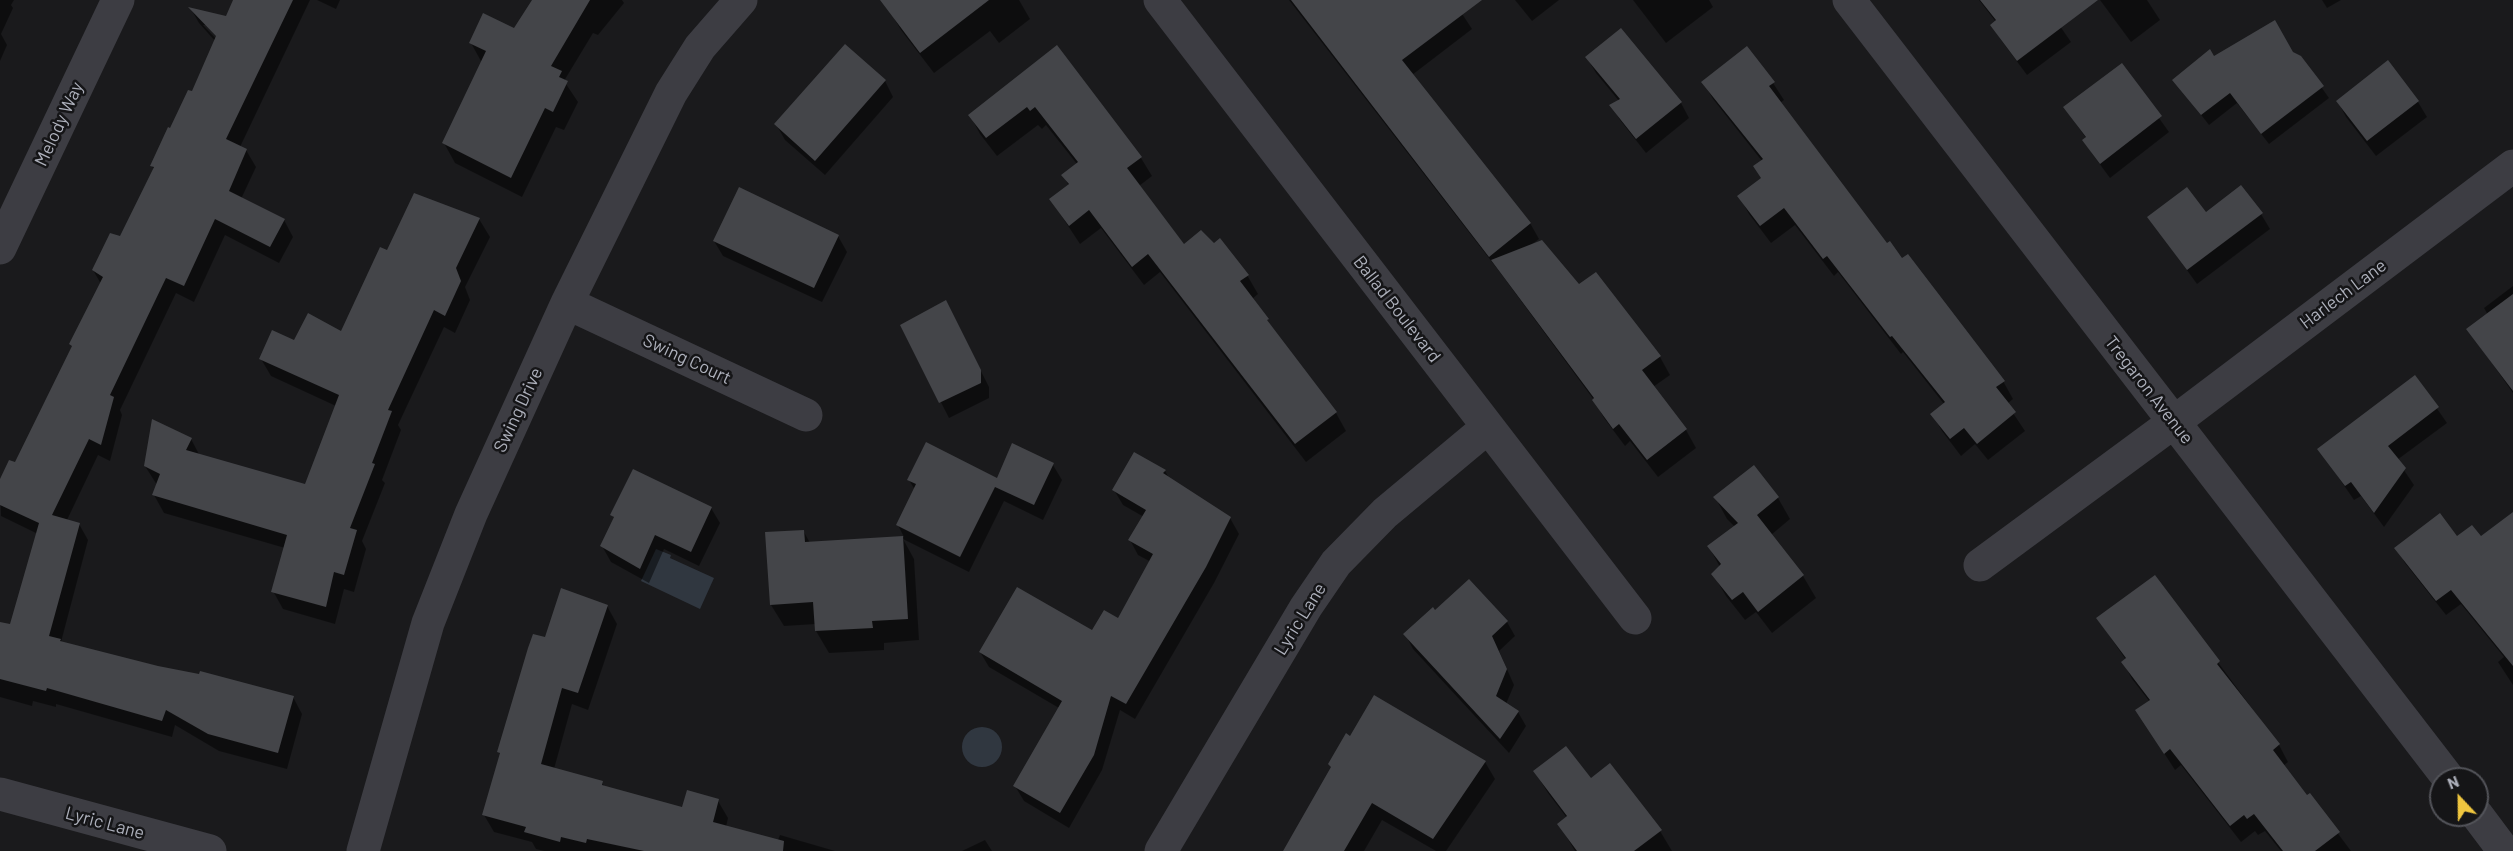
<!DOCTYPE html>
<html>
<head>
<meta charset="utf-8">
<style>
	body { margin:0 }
	#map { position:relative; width:2513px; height:851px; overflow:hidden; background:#1a1a1c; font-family:Barlow,sans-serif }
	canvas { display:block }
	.north { position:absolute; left:2429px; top:767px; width:60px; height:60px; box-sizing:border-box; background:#151517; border:2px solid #525359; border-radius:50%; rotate:338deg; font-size:16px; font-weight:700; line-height:24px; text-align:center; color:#adb0bb }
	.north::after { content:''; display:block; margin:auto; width:21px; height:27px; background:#efc63f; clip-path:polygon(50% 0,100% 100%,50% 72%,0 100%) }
</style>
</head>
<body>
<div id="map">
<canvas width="2513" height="851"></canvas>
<div class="north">N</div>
</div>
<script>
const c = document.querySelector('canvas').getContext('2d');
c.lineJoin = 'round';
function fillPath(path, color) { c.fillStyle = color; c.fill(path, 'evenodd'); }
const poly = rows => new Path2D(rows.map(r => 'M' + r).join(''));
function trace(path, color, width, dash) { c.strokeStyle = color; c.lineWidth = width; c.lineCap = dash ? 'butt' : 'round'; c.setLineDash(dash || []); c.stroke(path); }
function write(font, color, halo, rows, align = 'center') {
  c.font = font + ' Barlow,sans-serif'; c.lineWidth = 5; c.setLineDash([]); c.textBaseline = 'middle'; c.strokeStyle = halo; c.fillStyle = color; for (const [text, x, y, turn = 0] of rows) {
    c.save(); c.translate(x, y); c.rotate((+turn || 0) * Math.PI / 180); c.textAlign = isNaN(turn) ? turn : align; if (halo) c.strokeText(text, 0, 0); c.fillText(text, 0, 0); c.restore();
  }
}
const water = poly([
	[656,549,671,555,670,558,714,578,700,609,641,581],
	'962 747a20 20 0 1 1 40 0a20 20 0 1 1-40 0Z'
]);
const shadow = poly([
	[0,0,14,0,11,5,13,8,1,34,7,45,0,61],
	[235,0,310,0,240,147,246,150,256,167,241,199,284,220,293,237,279,263,225,235,194,302,176,293,120,410,122,415,110,461,98,455,67,520,79,524,88,540,61,642,158,667,293,697,302,714,287,769,219,751,175,725,172,737,56,704,56,707,33,701,32,706,0,697,0,623,11,626,38,534,1,516,0,482,16,464,73,348,101,284,93,270,121,238,154,170,152,166,193,93,215,41,199,23,191,9,227,18],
	[203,25,207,25,222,40,220,43],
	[317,0,340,0,336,9],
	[533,0,622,0,624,3,598,35,593,33,564,81,578,102,564,130,556,127,522,197,455,163,444,143,482,63,471,43,514,30],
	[899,0,1019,0,1030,19,999,43,990,31,934,73,901,30,888,8],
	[1289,0,1453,0,1472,29,1412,75,1530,223,1539,239,1531,245,1660,357,1670,375,1653,387,1686,430,1696,448,1658,477,1630,441,1625,446,1604,418,1594,400,1499,271],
	[1515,0,1559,0,1532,21],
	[1633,0,1709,0,1713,7,1666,43],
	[1979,0,2042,0,2071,42,2027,75,2001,40,1992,25,1996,22],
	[2100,0,2147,0,2160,20,2131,42],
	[2322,0,2341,0,2327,8],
	[1057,48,1141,158,1152,176,1139,186,1184,246,1247,275,1258,294,1252,299,1278,337,1336,413,1346,431,1306,462,1160,272,1144,285,1101,228,1080,244,1051,200,1069,186,1063,175,1077,164,1046,125,1042,129,1038,125,997,156,980,134,970,115],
	[2292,53,2300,57,2329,98,2269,144,2237,103,2209,125,2174,80,2214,57],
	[1587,58,1681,103,1689,118,1646,153,1620,120,1611,105,1619,101,1596,73],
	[2121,65,2169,132,2110,178,2093,155,2084,140,2086,138,2065,108],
	[885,81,893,97,825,175,785,140,776,124],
	[1703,82,1773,83,1784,100,1780,103,1887,245,2003,381,2013,399,2007,404,2025,431,1988,460,1975,444,1961,456,1942,431,1932,414,1944,404,1903,352,1901,354,1838,272,1834,276,1795,225,1771,243,1749,214,1739,196,1762,179,1762,161,1713,99],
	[2338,102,2418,102,2427,117,2376,156,2346,117],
	[2205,214,2261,214,2270,229,2197,284,2149,218],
	[479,219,490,237,465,287,470,300,455,333,444,327,398,425,401,430,382,480,385,483,362,541,366,549,354,592,344,589,335,624,283,609,273,591,285,548,164,513,154,495,157,485,145,466,191,439,200,456,306,486,336,406,271,376,261,359,295,342,342,333,388,252],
	[838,236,847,252,822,302,723,256,714,241],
	[2513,286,2513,393,2468,329,2488,315,2484,308],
	[954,318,989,387,989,398,949,418,902,326],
	[2415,377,2447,423,2397,460,2414,485,2384,527,2361,496,2354,500,2319,449],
	[1013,445,1053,465,1062,480,1043,520,1004,501,969,572,903,539,914,559,919,640,884,643,884,650,829,653,816,631,816,624,784,626,771,605,804,532,810,543,904,537,898,525,915,490,909,480,998,480],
	[1134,454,1165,471,1169,478,1230,518,1239,534,1214,583,1135,719,1120,710,1102,770,1069,828,1024,801,1015,786,1059,708,989,667,980,652,1093,632,1118,620,1151,562,1138,555,1130,540,1144,517,1123,505,1114,490],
	[1715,497,1778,498,1790,519,1771,535,1803,576,1816,598,1772,633,1756,612,1745,620,1726,596,1713,574,1720,567,1709,547,1735,527,1727,519],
	[711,508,720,523,699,566,664,549,649,583,611,562,602,546,615,519,612,515],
	[2513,513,2513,685,2498,662,2504,657,2461,604,2446,615,2405,563,2396,548,2457,538,2481,538],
	[2155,577,2279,745,2288,762,2283,766,2306,797,2309,795,2351,851,2281,851,2265,831,2258,835,2255,831,2241,842,2181,765,2175,770,2137,711,2150,702,2132,679,2123,662,2126,660,2098,619],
	[607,606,617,624,588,710,572,704,554,769,602,782,605,788,683,809,718,801,728,818,726,827,778,840,780,835,835,851,544,851,536,849,532,842,494,832,484,815,501,756,499,752,546,639],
	[1507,622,1515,636,1499,651,1514,685,1506,704,1518,712,1526,726,1509,753,1413,649,1405,634],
	[1351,738,1485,762,1495,779,1446,851,1436,851,1382,820,1364,851,1283,851],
	[1535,772,1590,780,1660,831,1672,851,1575,851,1559,824,1567,818,1548,793],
	[985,840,992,851,962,851]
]);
const building = poly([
	[233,0,293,0,226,139,247,149,229,191,285,219,270,247,215,219,184,286,166,278,110,395,114,397,101,445,89,439,52,515,80,523,49,636,61,639,60,641,158,666,199,674,200,671,294,696,278,753,208,734,166,710,162,721,47,688,46,691,0,679,0,622,10,624,39,523,0,505,0,479,9,460,15,462,72,346,69,344,103,277,92,270,110,233,120,236,154,167,150,166,168,127,170,128,188,90,192,91,216,36,188,7,226,16],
	[532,0,590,0,551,66,562,71,559,77,568,81,553,112,545,108,511,178,442,143,486,51,469,43,483,13,514,28],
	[880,0,989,0,920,53],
	[1291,0,1482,0,1402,60,1531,223,1489,257],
	[1980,0,2098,0,2017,61,1990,25,1996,20],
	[2275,20,2293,52,2301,56,2324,86,2261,134,2230,93,2201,115,2172,80,2210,49,2214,56],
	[1621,28,1682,102,1636,139,1609,105,1620,99,1585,57],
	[845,44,886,80,815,161,774,124],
	[1057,45,1142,157,1127,168,1184,244,1201,230,1214,243,1220,238,1249,275,1240,281,1269,319,1267,320,1337,412,1295,444,1148,254,1132,267,1089,210,1069,226,1049,199,1069,184,1061,175,1078,162,1035,107,1030,111,1027,107,986,138,968,115],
	[1747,46,1775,82,1769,86,1887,243,1890,241,1902,258,1908,254,2005,381,1996,387,2016,412,1977,444,1964,428,1950,439,1930,414,1945,402,1892,336,1890,337,1827,256,1823,259,1784,208,1760,226,1737,196,1761,178,1753,166,1763,159,1701,82],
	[2388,60,2419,101,2367,141,2336,101],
	[2122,63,2162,116,2100,164,2082,140,2086,137,2063,107],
	[2241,185,2263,213,2187,270,2147,217,2187,187,2206,212],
	[739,187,839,235,814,288,713,241],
	[414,193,480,218,456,268,461,281,445,316,434,310,388,410,392,411,372,463,375,464,350,528,357,530,344,575,334,572,326,607,271,592,287,535,152,495,160,474,144,466,152,419,192,438,186,450,305,484,339,395,259,359,272,330,294,340,308,313,341,331,380,247,387,250],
	[1542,240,1579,284,1596,272,1661,356,1642,370,1687,429,1647,460,1619,424,1613,429,1592,400,1594,398,1491,260],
	[2513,294,2513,391,2466,329],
	[946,300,981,370,981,383,939,403,900,325],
	[2415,375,2439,407,2388,446,2406,468,2374,513,2351,482,2345,486,2317,449],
	[926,442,997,478,1012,443,1054,463,1034,505,995,487,960,557,896,525,916,484,907,480],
	[1134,452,1166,470,1163,473,1231,517,1206,567,1126,704,1111,696,1094,755,1060,813,1013,786,1062,701,979,652,1017,587,1092,630,1104,610,1118,618,1153,554,1128,540,1146,510,1112,490],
	[1754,465,1779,497,1757,515,1804,575,1758,612,1743,592,1732,600,1711,574,1721,564,1707,546,1738,523,1713,497],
	[633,469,712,507,691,552,655,535,640,569,600,546,614,517,610,515],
	[2513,512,2513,666,2451,590,2436,601,2394,548,2440,513,2457,536,2472,525,2481,536],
	[804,530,805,542,903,536,908,619,872,621,873,628,815,631,813,602,770,605,765,532],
	[2155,575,2220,661,2217,664,2280,744,2273,750,2307,795,2310,793,2340,832,2315,851,2283,851,2254,814,2247,819,2244,815,2230,826,2170,749,2164,754,2135,710,2150,700,2121,662,2126,658,2096,618],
	[1469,579,1508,621,1492,636,1507,669,1496,696,1519,711,1500,739,1403,634,1433,607,1435,610],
	[561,588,608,605,578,693,562,688,541,764,603,781,602,785,682,807,687,790,719,799,713,822,784,841,783,851,644,851,587,839,586,843,561,837,560,842,524,832,526,827,482,815,500,753,497,752,528,648,533,634,545,637],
	[1374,695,1486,761,1433,839,1372,803,1344,851,1283,851,1331,767,1328,764,1346,733,1350,736],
	[1566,746,1591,778,1610,763,1662,830,1634,851,1577,851,1557,824,1567,816,1533,771]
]);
const minor = poly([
	[1160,0,1635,618],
	[1849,0,2449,779],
	[0,248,118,0],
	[567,303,806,415],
	[1980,565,2174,422,2513,166],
	[0,794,210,851],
	[2477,815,2504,851],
	[363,851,428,623,471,514,567,303,671,93,700,47,741,0],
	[1161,851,1306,607,1336,563,1385,513,1488,427]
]);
const streetNames = [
	["Melody Way",59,124,-65],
	["Harlech Lane",2343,294,-37],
	["Ballad Boulevard",1397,309,52],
	["Swing Court",687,359,25],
	["Tregaron Avenue",2149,390,52],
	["Swing Drive",518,410,-65],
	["Lyric Lane",1300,619,-58],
	["Lyric Lane",105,823,15]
];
fillPath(water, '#303740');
fillPath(shadow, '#0007');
fillPath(building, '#444549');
trace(minor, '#3d3d43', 33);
write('18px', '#adb0bb', '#151517', streetNames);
</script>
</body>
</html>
